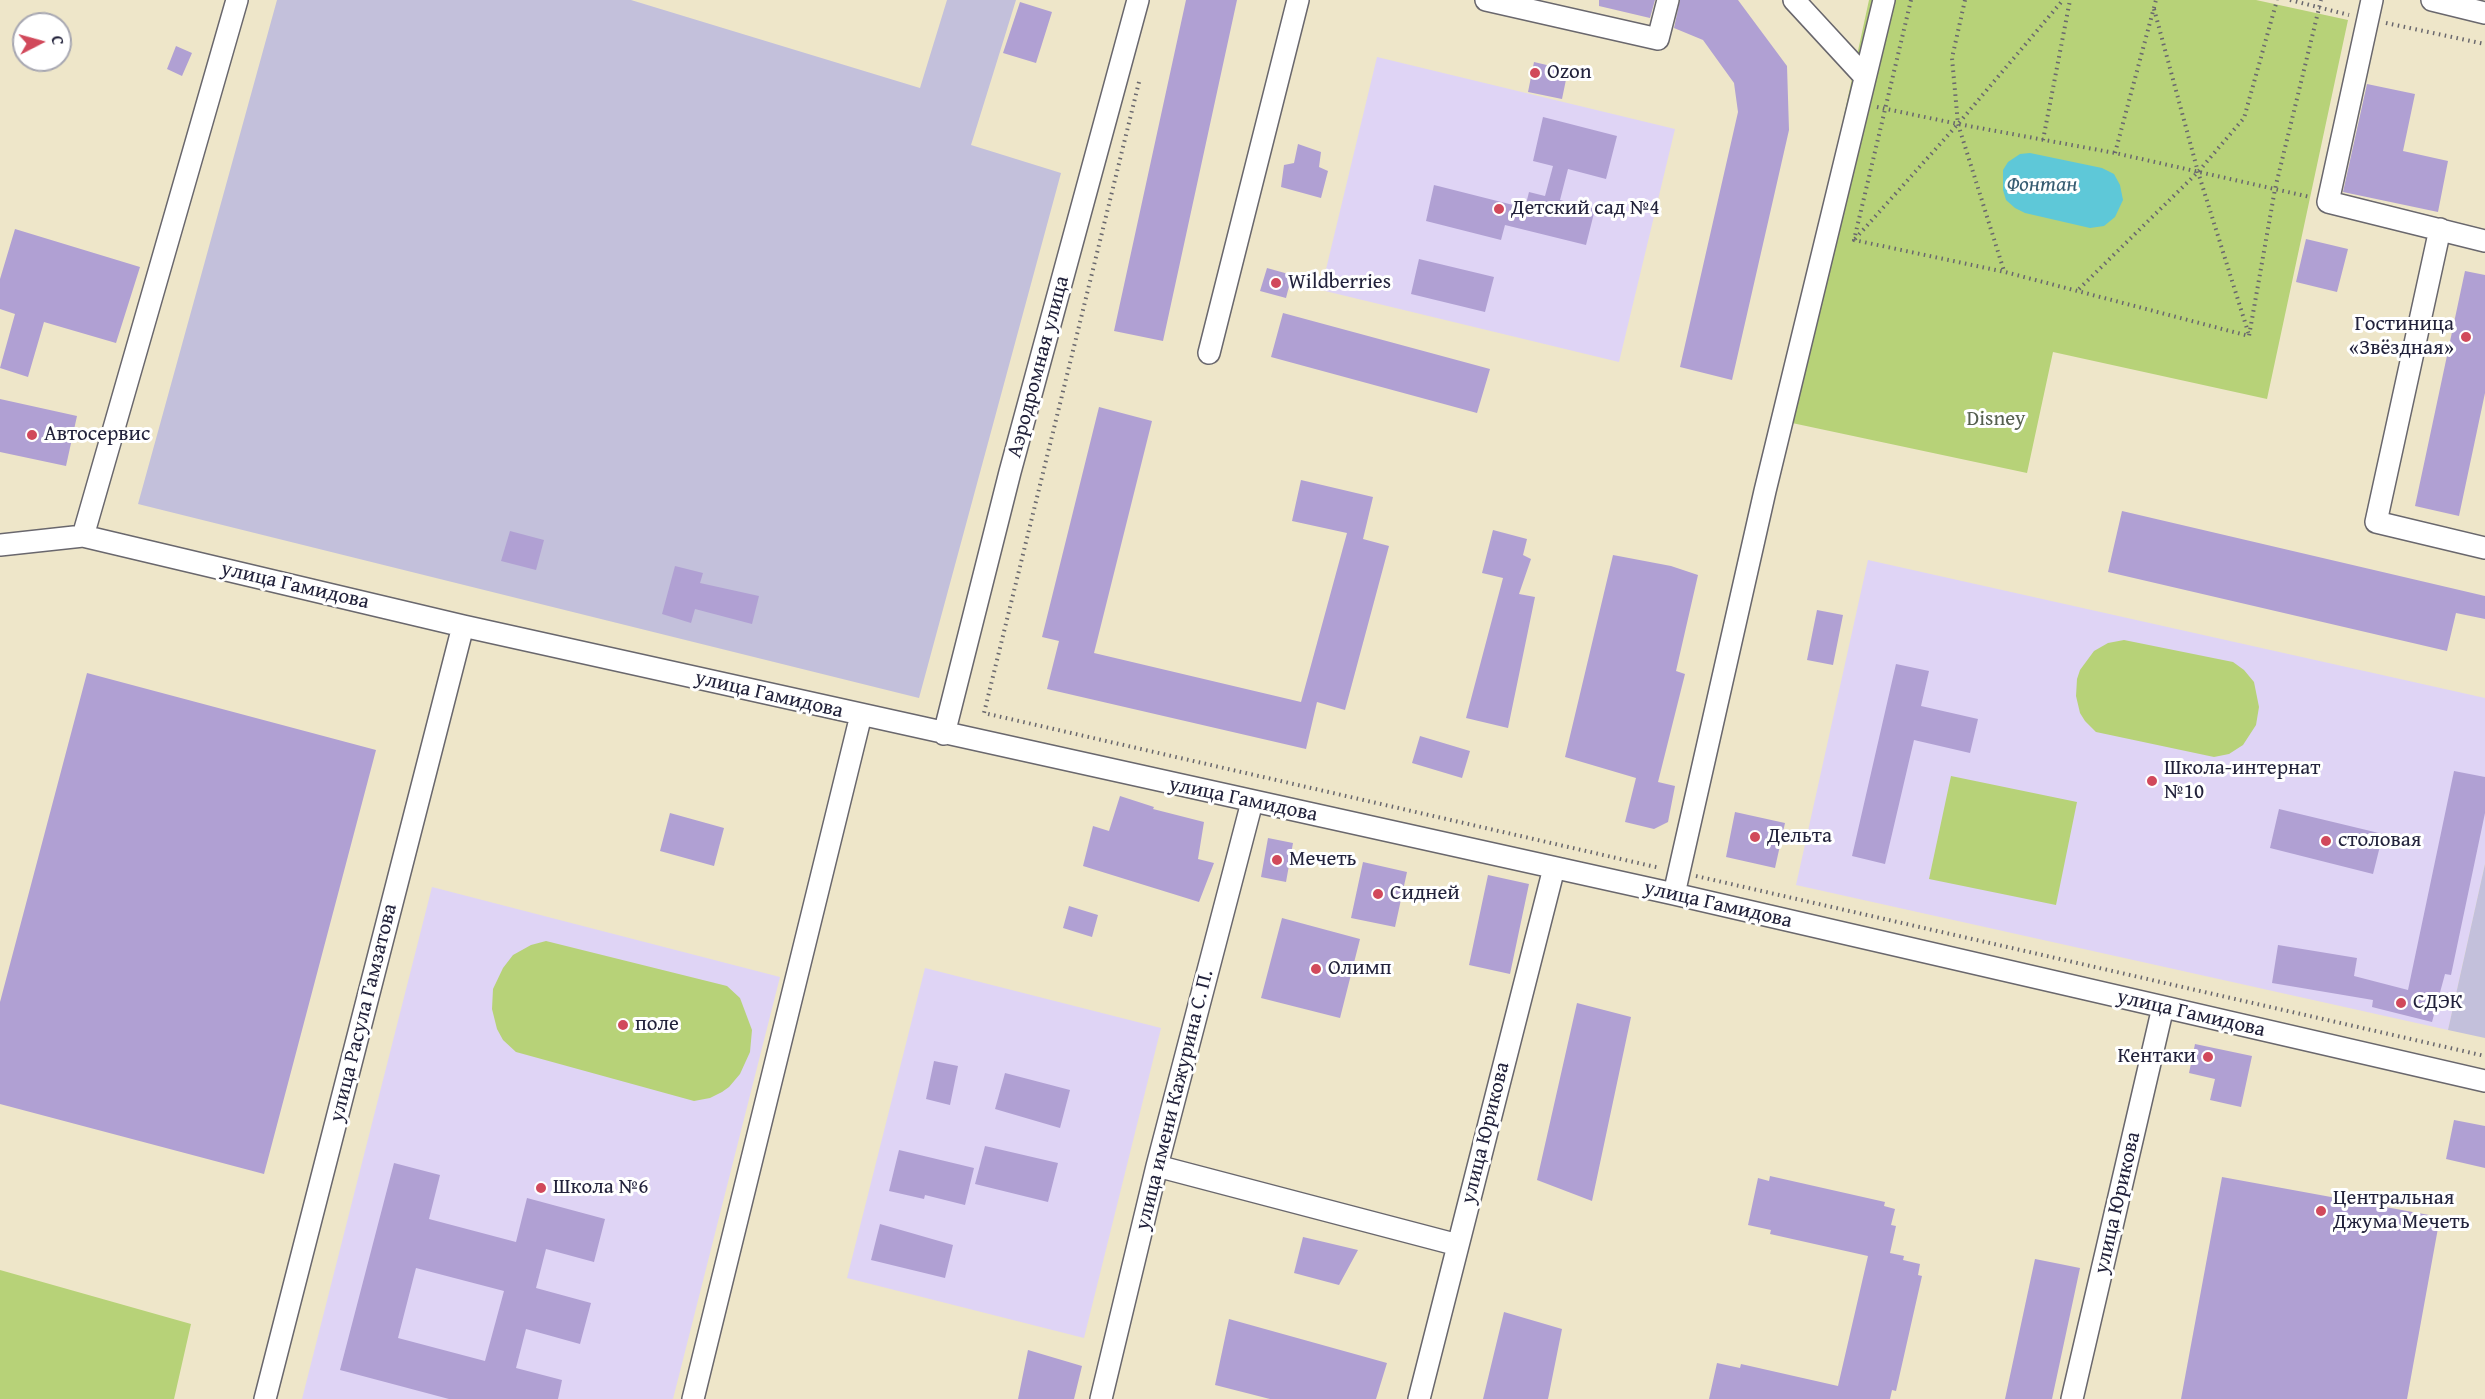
<!DOCTYPE html>
<html>
<head>
<meta charset="utf-8">
<style>
	body { margin:0 }
	#map { position:relative; width:2485px; height:1399px; overflow:hidden; background:#eee6c9; font-family:"Gentium Book Plus",serif }
	canvas { display:block }
	.north { position:absolute; left:12px; top:12px; width:60px; height:60px; box-sizing:border-box; background:#fff; border:2px solid #a7a7b1; border-radius:50%; rotate:84deg; font-size:16px; font-weight:700; line-height:24px; text-align:center; color:#22223b }
	.north::after { content:''; display:block; margin:auto; width:21px; height:27px; background:#d1495b; clip-path:polygon(50% 0,100% 100%,50% 72%,0 100%) }
</style>
</head>
<body>
<div id="map">
<canvas width="2485" height="1399"></canvas>
<div class="north">С</div>
</div>
<script>
const c = document.querySelector('canvas').getContext('2d');
c.lineJoin = 'round';
function fillPath(path, color) { c.fillStyle = color; c.fill(path, 'evenodd'); }
const poly = rows => new Path2D(rows.map(r => 'M' + r).join(''));
function trace(path, color, width, dash) { c.strokeStyle = color; c.lineWidth = width; c.lineCap = dash ? 'butt' : 'round'; c.setLineDash(dash || []); c.stroke(path); }
function write(font, color, halo, rows, align = 'center') {
  c.font = font + ' "Gentium Book Plus",serif'; c.lineWidth = 6; c.setLineDash([]); c.textBaseline = 'middle'; c.strokeStyle = halo; c.fillStyle = color; for (const [text, x, y, turn = 0] of rows) {
    c.save(); c.translate(x, y); c.rotate((+turn || 0) * Math.PI / 180); c.textAlign = isNaN(turn) ? turn : align; if (halo) c.strokeText(text, 0, 0); c.fillText(text, 0, 0); c.restore();
  }
}
const built = poly([
	[1377,57,1675,129,1619,362,1321,290],
	[1868,560,2485,698,2485,864,2448,1030,1796,885],
	[432,887,780,977,673,1399,302,1399],
	[925,968,1161,1028,1084,1338,847,1278]
]);
const industrial = poly([
	[277,0,631,0,920,88,947,0,1016,0,971,145,1061,173,919,698,138,504],
	[2485,864,2485,1038,2448,1030]
]);
const green = poly([
	[1869,0,2256,0,2348,20,2267,399,2053,352,2027,473,1778,420],
	[2124,640,2233,662,2244,670,2254,682,2259,707,2256,725,2243,745,2229,754,2214,757,2096,732,2085,721,2080,713,2076,696,2077,679,2080,670,2094,651,2108,643],
	[1951,776,2077,802,2056,905,1929,879],
	[546,941,727,986,740,998,752,1030,750,1052,740,1074,729,1087,722,1092,710,1098,694,1101,516,1052,503,1040,497,1029,492,1009,493,989,503,968,513,955,531,945],
	[0,1270,191,1324,174,1399,0,1399]
]);
const water = poly([
	[2030,153,2102,168,2114,174,2120,185,2123,200,2115,217,2104,226,2090,228,2025,213,2015,208,2006,200,2003,190,2003,170,2008,162,2020,154]
]);
const building = poly([
	[1186,0,1237,0,1163,341,1114,331],
	[1599,0,1655,0,1650,18,1599,6],
	[1680,0,1738,0,1787,66,1789,130,1732,380,1680,367,1738,112,1734,83,1703,40,1674,28],
	[1020,2,1052,12,1036,63,1003,53],
	[176,46,192,53,182,76,167,69],
	[1534,62,1568,70,1562,99,1528,92],
	[2367,84,2415,94,2403,151,2448,161,2438,212,2343,192],
	[1543,117,1617,136,1606,179,1568,169,1560,200,1595,209,1586,245,1505,225,1501,240,1426,221,1434,185,1525,208,1529,192,1545,196,1553,166,1533,161],
	[1298,144,1321,152,1319,167,1328,171,1321,198,1281,187,1284,165,1294,163],
	[15,229,140,267,116,343,44,322,28,377,0,368,15,314,0,309,0,279],
	[2306,239,2348,249,2337,292,2296,282],
	[1419,259,1494,277,1485,312,1411,294],
	[1267,268,1292,275,1286,298,1260,291],
	[2465,271,2485,275,2485,393,2459,516,2415,506],
	[1283,313,1490,369,1477,413,1271,357],
	[0,399,77,416,66,466,0,452],
	[1099,407,1152,421,1094,653,1301,702,1347,533,1292,521,1301,480,1373,497,1363,539,1389,546,1345,710,1317,702,1306,749,1047,689,1059,641,1042,637],
	[2122,511,2485,596,2485,619,2456,613,2447,651,2108,572],
	[1493,530,1527,539,1523,555,1531,559,1519,594,1535,597,1508,728,1466,718,1503,578,1482,573],
	[510,531,544,540,536,570,501,561],
	[1613,555,1671,566,1698,575,1676,671,1685,674,1658,782,1675,786,1668,822,1654,829,1625,822,1636,778,1565,757],
	[675,566,703,573,700,583,759,596,752,624,695,609,691,623,662,614],
	[1817,610,1843,615,1833,665,1807,660],
	[1896,664,1929,671,1921,706,1978,719,1970,753,1914,740,1885,864,1852,856],
	[87,673,376,750,264,1174,0,1104,0,1002],
	[1420,736,1470,751,1462,778,1412,763],
	[2454,771,2485,777,2485,813,2451,975,2445,974,2432,1022,2372,1007,2373,1000,2272,983,2278,945,2357,958,2354,976,2408,990],
	[1120,796,1154,807,1153,809,1204,822,1198,859,1214,863,1199,902,1083,866,1093,826,1109,831],
	[2279,809,2383,834,2373,874,2270,848],
	[1735,812,1785,823,1775,868,1726,857],
	[670,813,724,828,714,866,660,851],
	[1268,838,1293,843,1286,882,1261,877],
	[1363,862,1407,872,1395,927,1351,918],
	[1488,875,1529,884,1510,974,1469,965],
	[1069,906,1098,915,1092,937,1063,928],
	[1282,918,1360,939,1340,1018,1261,998],
	[1577,1003,1631,1017,1592,1201,1537,1180],
	[2195,1044,2252,1056,2241,1107,2210,1100,2215,1079,2189,1073],
	[934,1061,958,1066,950,1105,926,1099],
	[1005,1073,1070,1090,1060,1128,995,1109],
	[2454,1120,2485,1126,2485,1168,2446,1159],
	[985,1146,1058,1163,1048,1202,975,1184],
	[899,1150,974,1168,965,1205,925,1195,924,1199,889,1191],
	[394,1163,440,1175,429,1219,516,1242,527,1198,605,1219,594,1262,546,1249,536,1288,591,1303,580,1344,526,1329,516,1368,562,1380,558,1399,449,1399,340,1370],
	[416,1268,504,1291,485,1361,398,1338],
	[1770,1176,1885,1202,1884,1206,1895,1209,1891,1225,1896,1226,1890,1253,1904,1256,1903,1260,1920,1264,1918,1275,1922,1276,1896,1391,1892,1390,1890,1399,1709,1399,1717,1363,1740,1368,1741,1364,1838,1386,1868,1256,1770,1234,1771,1230,1748,1225,1758,1178,1769,1181],
	[2222,1177,2440,1217,2407,1399,2181,1399],
	[880,1224,953,1245,945,1278,871,1260],
	[1303,1237,1358,1250,1339,1285,1294,1273],
	[2035,1259,2080,1268,2052,1399,2005,1399],
	[1504,1312,1562,1329,1548,1399,1483,1399],
	[1229,1319,1387,1363,1376,1399,1270,1399,1215,1385],
	[1028,1350,1082,1366,1074,1399,1018,1399]
]);
const path = poly([
	[1911,0,1854,240,2005,272,2249,336,2275,189,2321,0],
	[1965,0,1952,58,1958,124,2004,271],
	[2290,0,2349,15],
	[2154,9,2198,172,2249,335],
	[2386,23,2485,44],
	[1139,82,984,713,1660,868],
	[1877,107,1958,124,2115,153,2310,197],
	[2043,140,2070,0],
	[2115,153,2156,0],
	[1855,239,1958,124,2063,0],
	[2079,289,2198,172,2244,118,2277,0],
	[1696,876,2485,1056]
]);
const minor = poly([
	[1486,0,1658,39,1668,0],
	[1794,0,1865,77],
	[2372,0,2328,202,2485,241],
	[2432,0,2485,13],
	[2440,229,2376,522,2485,548],
	[1209,353,1298,0],
	[83,536,237,0],
	[0,545,83,536,463,626,1674,894,2485,1081],
	[944,734,1010,472,1138,0],
	[1674,894,1765,491,1884,0],
	[1157,1166,1458,1245],
	[265,1399,463,626],
	[693,1399,861,715],
	[1101,1399,1157,1166,1252,802],
	[1419,1399,1554,868],
	[2072,1399,2163,1007]
]);
const markers = [
	[1535,73,6,"#d1495b"],
	[1499,209,6,"#d1495b"],
	[1276,283,6,"#d1495b"],
	[2466,337,6,"#d1495b"],
	[32,435,6,"#d1495b"],
	[2152,781,6,"#d1495b"],
	[1755,837,6,"#d1495b"],
	[2326,841,6,"#d1495b"],
	[1277,860,6,"#d1495b"],
	[1378,894,6,"#d1495b"],
	[1316,969,6,"#d1495b"],
	[2401,1003,6,"#d1495b"],
	[623,1025,6,"#d1495b"],
	[2208,1057,6,"#d1495b"],
	[541,1188,6,"#d1495b"],
	[2321,1211,6,"#d1495b"]
];
const poiNames = [
	["Ozon",1547,73],
	["Детский сад №4",1511,209],
	["Wildberries",1288,283],
	["Гостиница",2454,325,"right"],
	["«Звёздная»",2454,349,"right"],
	["Автосервис",44,435],
	["Школа-интернат",2164,769],
	["№10",2164,793],
	["Дельта",1767,837],
	["столовая",2338,841],
	["Мечеть",1289,860],
	["Сидней",1390,894],
	["Олимп",1328,969],
	["СДЭК",2413,1003],
	["поле",635,1025],
	["Кентаки",2196,1057,"right"],
	["Школа №6",553,1188],
	["Центральная",2333,1199],
	["Джума Мечеть",2333,1223]
];
const streetNames = [
	["Аэродромная улица",1039,367,-75],
	["улица Гамидова",295,586,13],
	["улица Гамидова",769,695,13],
	["улица Гамидова",1243,800,12],
	["улица Гамидова",1718,905,13],
	["улица Расула Гамзатова",364,1013,-76],
	["улица Гамидова",2191,1014,13],
	["улица имени Кажурина С. П.",1175,1100,-76],
	["улица Юрикова",1486,1133,-76],
	["улица Юрикова",2118,1203,-77]
];
const parkNames = [
	["Disney",1996,420]
];
const waterNames = [
	["Фонтан",2042,185]
];
fillPath(built, '#dfd4f5');
fillPath(industrial, '#c3c0db');
fillPath(green, '#b7d278');
fillPath(water, '#5ec8d8');
fillPath(building, '#b0a0d3');
trace(minor, '#69676d', 24);
trace(path, '#69676d', 4, [1.5, 4.5]);
trace(minor, '#fff', 21);
for (const [x, y, r, color] of markers) { const dot = new Path2D(); dot.arc(x, y, r, 0, 2 * Math.PI); c.fillStyle = color; c.fill(dot); trace(dot, '#fff', 2); }
write('21px', '#22223b', '#fff', poiNames, 'left');
write('21px', '#22223b', '#fff', streetNames);
write('21px', '#566050', '#fff', parkNames);
write('italic 22px', '#375c72', '#fff', waterNames);
</script>
</body>
</html>
